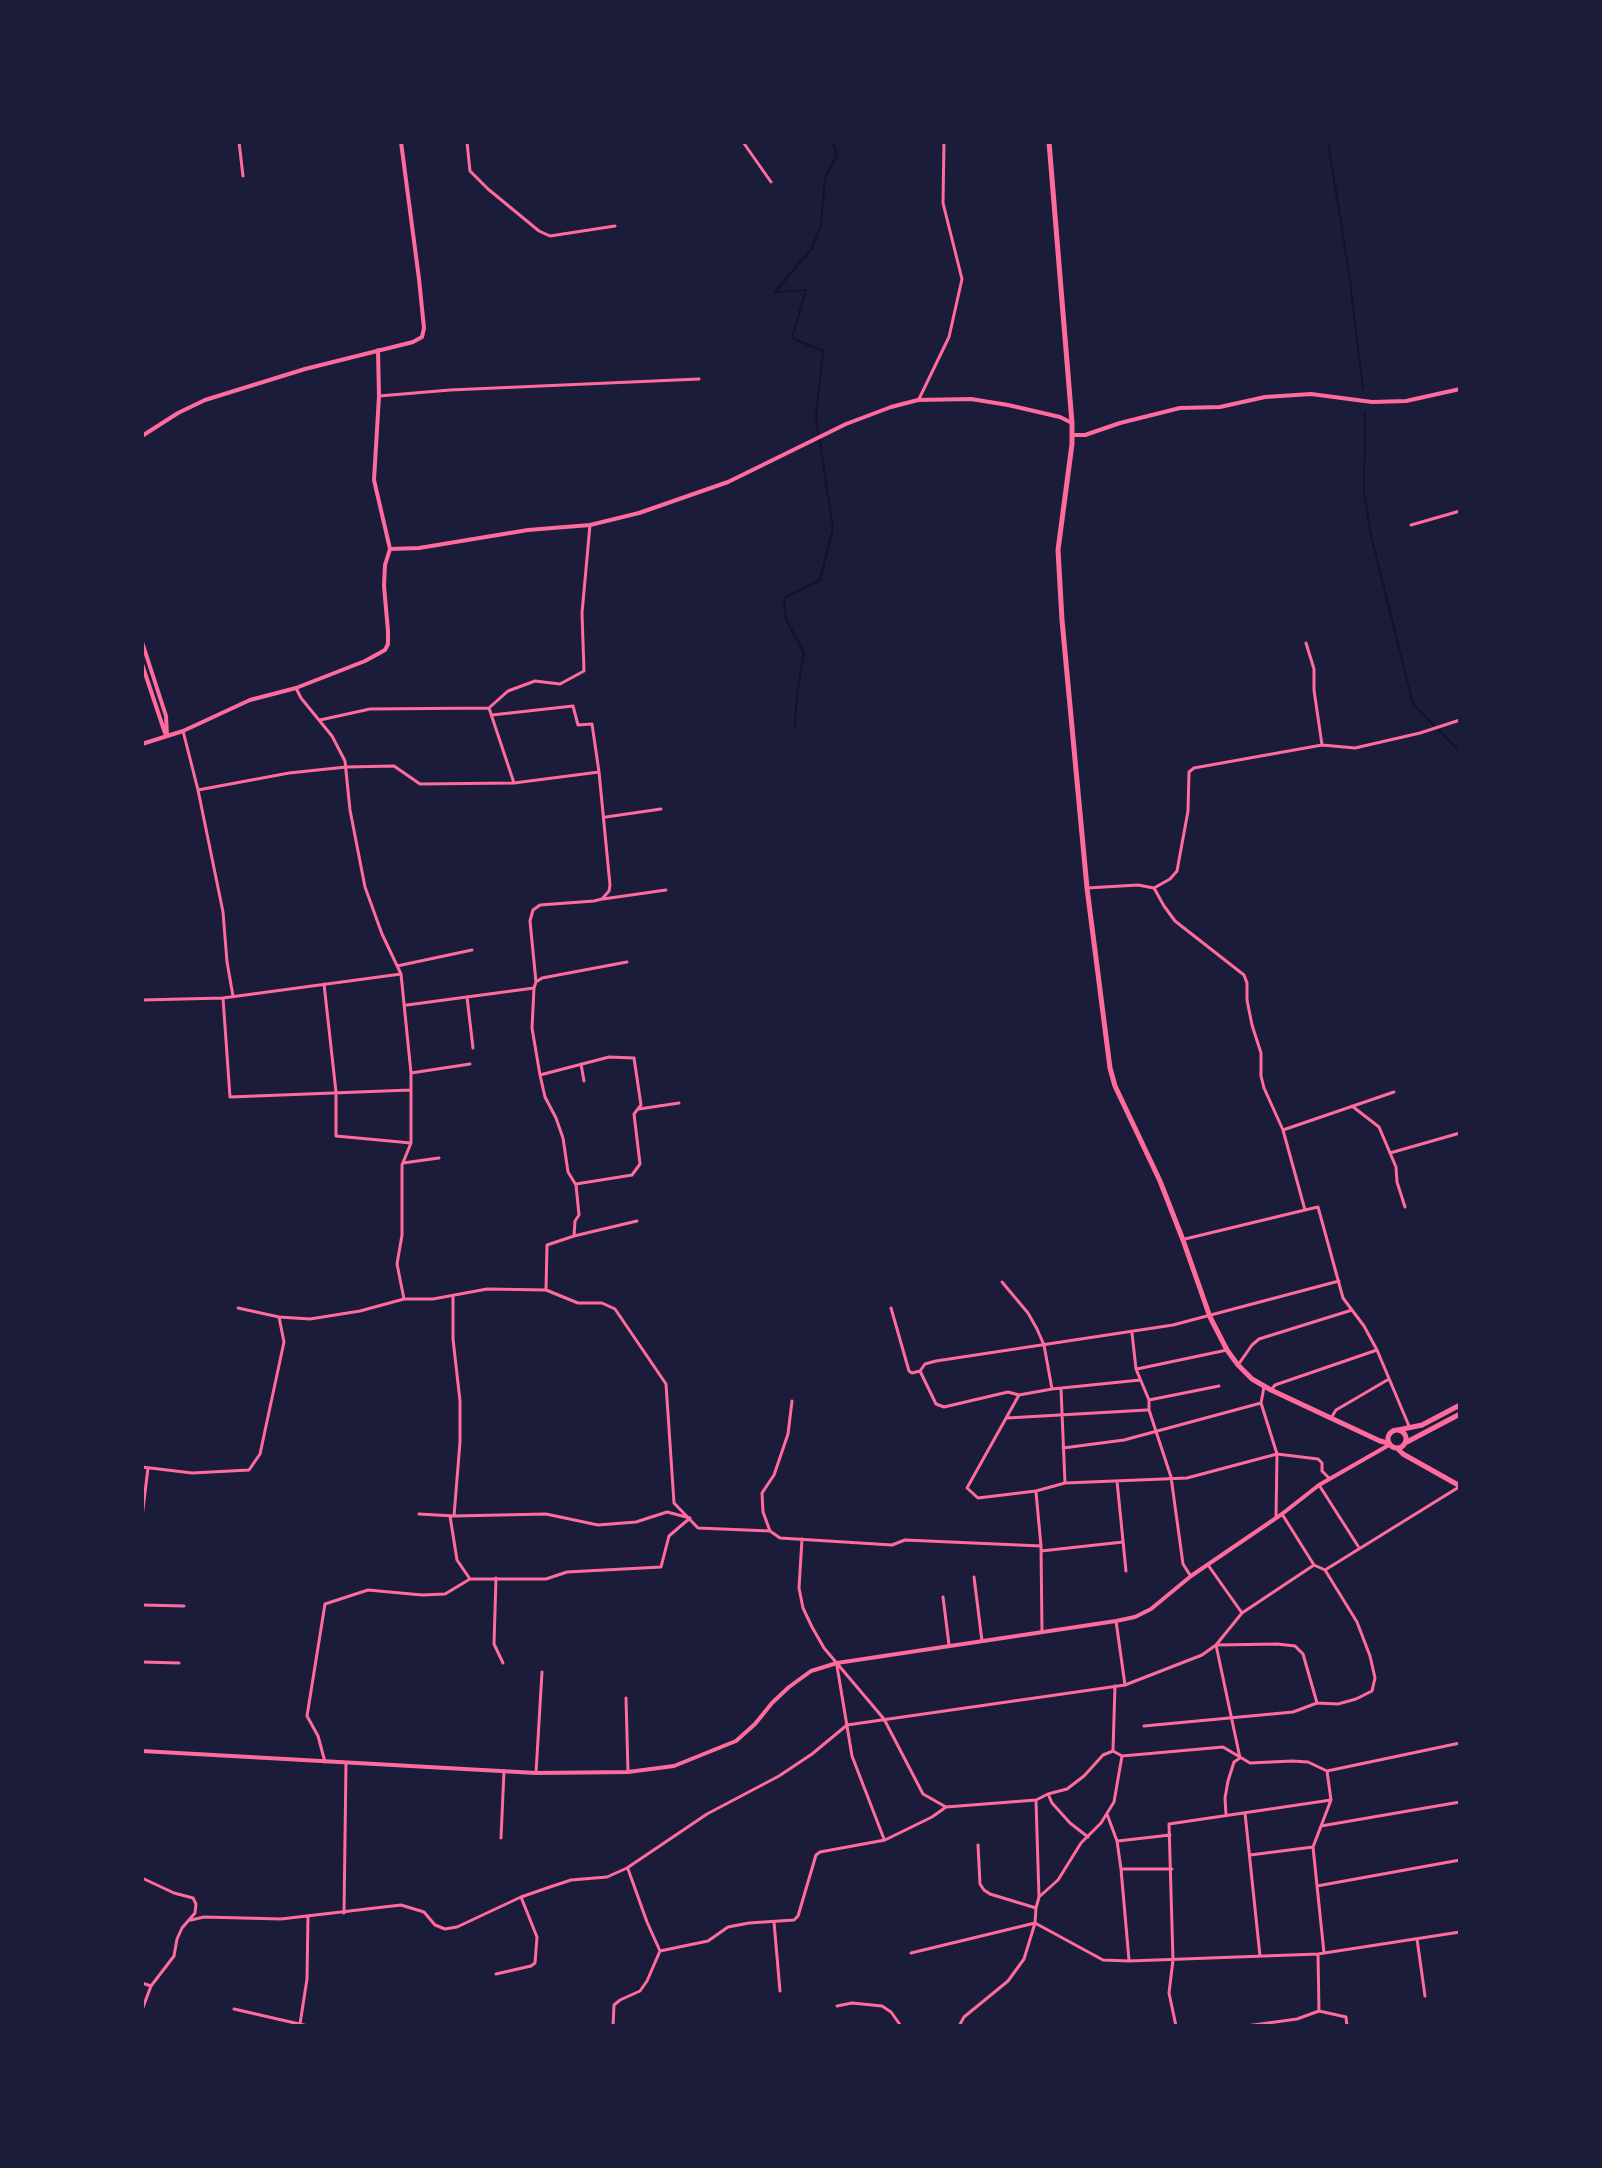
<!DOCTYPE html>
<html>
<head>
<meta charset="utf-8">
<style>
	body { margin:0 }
	#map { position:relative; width:1602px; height:2168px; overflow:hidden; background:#1b1b3a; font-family:"Noto Sans",sans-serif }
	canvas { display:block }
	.frame { position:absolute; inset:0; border:144px solid #1b1b3a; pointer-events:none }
</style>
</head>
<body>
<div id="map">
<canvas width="1602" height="2168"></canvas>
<div class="frame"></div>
</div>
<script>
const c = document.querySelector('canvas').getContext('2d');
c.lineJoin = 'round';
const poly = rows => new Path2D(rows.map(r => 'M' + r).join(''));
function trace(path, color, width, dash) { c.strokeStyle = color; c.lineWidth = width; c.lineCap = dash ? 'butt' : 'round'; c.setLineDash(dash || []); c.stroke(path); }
const stream = poly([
	[1328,142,1349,273,1363,389],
	[1365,413,1364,491,1370,531,1413,704,1460,752],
	[795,726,797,693,804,653,786,619,784,598,820,580,833,528,816,417,823,351,792,338,806,290,775,292,812,248,821,225,825,178,837,156,833,142]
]);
const minor = poly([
	[239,142,243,176],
	[467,142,470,171,488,189,539,231,550,236,615,226],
	[743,142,771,182],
	[379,396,450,390,699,379],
	[919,399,949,337,962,279,943,203,944,142],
	[1411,525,1460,511],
	[1306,643,1314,669,1314,690,1322,745],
	[296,688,301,698,332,736,345,761,350,810,365,887,382,934,401,974,411,1073,411,1143,402,1165,402,1235,397,1264,404,1299],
	[490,707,508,691,535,681,560,684,584,671,582,613,590,525],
	[492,715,573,706,578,725,592,724,599,772],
	[320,720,370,709,489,708,514,783,599,772,610,885,609,891,602,899,594,901,540,905,533,910,530,921,536,982],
	[183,731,198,790,223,912,227,962,233,996],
	[198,790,289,773,346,767,394,766,420,784,514,783],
	[606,817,661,809],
	[1087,888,1138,885,1154,888,1170,879,1177,871,1188,811,1189,772,1194,768,1322,745,1355,748,1420,733,1460,720],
	[1154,888,1164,906,1175,921,1244,975,1247,983,1247,1000,1252,1025,1261,1053,1261,1076,1264,1088,1283,1130,1305,1210,1185,1239],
	[603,899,666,890],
	[397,966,472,950],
	[324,984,336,1092,336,1136,411,1143],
	[467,997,473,1048],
	[223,998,230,1097,410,1090],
	[142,1000,223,998,401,974],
	[407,1005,534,988],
	[581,1064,584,1081],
	[411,1073,470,1064],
	[540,1075,609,1057,634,1058,641,1105,634,1114,640,1164,632,1175,576,1184],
	[1352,1106,1379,1127,1396,1167,1397,1182,1405,1207],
	[639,1109,679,1103],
	[1283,1130,1394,1092],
	[1390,1153,1460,1133],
	[403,1163,439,1158],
	[1305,1210,1318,1207,1343,1298,1364,1326,1377,1350,1409,1426],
	[574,1236,637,1221],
	[1002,1282,1028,1313,1037,1329,1044,1345,1052,1389],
	[546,1290,547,1245,574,1236,575,1221,579,1215,576,1185,568,1172,563,1138,556,1118,545,1097,540,1075,532,1028,534,988,536,982,542,978,627,962],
	[453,1296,453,1339,460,1401,460,1442,454,1516],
	[238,1308,279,1317,310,1319,360,1311,404,1299,433,1299,487,1289,546,1290,578,1303,602,1303,615,1309,666,1384,674,1503,698,1528,770,1531],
	[891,1308,909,1371,912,1373,920,1371,925,1364,936,1361,1173,1325,1339,1281],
	[1132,1333,1136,1369,1149,1400,1149,1410,1171,1477,1183,1564,1190,1575],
	[1238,1365,1252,1345,1259,1339,1352,1310],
	[1137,1369,1227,1350],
	[920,1371,936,1404,944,1407,1008,1392,1019,1395],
	[1140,1380,1052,1389,1019,1395,967,1488,978,1498,1036,1491,1065,1483,1187,1478,1277,1454,1318,1459,1322,1463,1322,1471,1330,1479],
	[1264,1387,1261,1403,1277,1454,1276,1518],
	[1061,1389,1065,1483],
	[1272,1389,1275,1385,1377,1350],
	[1149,1400,1219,1386],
	[792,1401,788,1434,774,1475,762,1493,763,1512,770,1531,780,1538,892,1545,905,1540,1041,1546],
	[1007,1418,1147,1410],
	[1331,1418,1336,1410,1389,1379],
	[1063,1448,1124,1440,1261,1403],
	[142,1467,192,1473,249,1470,260,1454,284,1342,279,1317],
	[1117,1481,1126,1571],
	[1319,1485,1358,1546],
	[1036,1492,1041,1546,1042,1632],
	[1282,1514,1314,1565],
	[450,1516,457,1560,470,1579],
	[142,1517,148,1468],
	[802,1539,799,1588,803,1608,812,1627,824,1648,884,1719,923,1794,946,1807,1036,1800,1048,1794,1067,1789,1084,1776,1103,1755,1113,1751,1122,1756,1223,1747,1250,1763,1292,1761,1308,1762,1327,1771,1460,1743],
	[1041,1551,1123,1542],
	[1208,1565,1242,1613],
	[974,1577,982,1641],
	[496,1578,494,1644,503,1663],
	[943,1597,949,1645],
	[142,1605,184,1606],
	[1116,1621,1125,1685],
	[142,1662,179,1663],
	[837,1666,852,1756,884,1839],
	[626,1698,628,1772],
	[1144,1726,1293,1712,1317,1703,1338,1704,1356,1699,1372,1691,1375,1678,1370,1656,1357,1622,1325,1570],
	[1113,1750,1115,1686],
	[325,1762,318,1736,307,1716,325,1604,368,1590,422,1595,445,1594,470,1579,546,1579,567,1572,661,1567,669,1536,690,1518,667,1512,636,1522,598,1525,546,1514,454,1516,419,1514],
	[536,1773,542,1672],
	[1048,1794,1052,1803,1070,1823,1088,1837],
	[1036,1801,1039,1897],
	[1245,1813,1260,1956],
	[1107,1814,1117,1841,1121,1869,1129,1960],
	[1226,1815,1225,1798,1228,1781,1234,1762,1240,1758,1216,1645,1277,1644,1295,1646,1303,1654,1317,1703],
	[1321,1826,1460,1802],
	[501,1838,504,1771],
	[1118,1841,1170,1835],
	[978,1845,980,1884,984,1890,990,1894,1036,1908],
	[1250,1855,1313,1847],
	[628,1869,647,1922,660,1951],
	[1121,1869,1172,1869],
	[142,1878,174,1893,193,1898,196,1904,195,1913,182,1928,177,1939,174,1956,151,1986,142,2010],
	[1317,1886,1460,1860],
	[344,1913,346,1763],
	[191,1920,204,1917,281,1919,401,1905,424,1912,435,1925,445,1929,457,1927,521,1897,547,1888,571,1880,607,1877,627,1868,707,1814,779,1776,812,1754,847,1725,1125,1685,1202,1655,1216,1645,1242,1613,1314,1565,1325,1570,1459,1487],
	[774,1922,780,1991],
	[1417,1939,1425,1996],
	[911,1953,1035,1923,1103,1960,1129,1961,1318,1954,1460,1932],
	[1324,1953,1313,1847,1331,1800,1327,1771],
	[1318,1954,1319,2011,1346,2017,1347,2026],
	[496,1974,531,1966,535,1963,537,1937,521,1897],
	[142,1983,151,1986],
	[837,2006,852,2003,882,2006,891,2012,901,2026],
	[234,2009,308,2026],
	[300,2024,307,1979,308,1916],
	[613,2026,614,2005,620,2000,640,1991,647,1981,660,1951,708,1941,728,1927,749,1923,794,1920,798,1916,816,1855,820,1852,885,1840,932,1817,946,1807],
	[959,2026,964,2017,1008,1981,1024,1959,1035,1923,1036,1908,1039,1897,1058,1880,1081,1843,1101,1823,1114,1802,1122,1756],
	[1176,2026,1169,1993,1173,1960,1169,1824,1331,1800],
	[1246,2026,1297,2019,1319,2011]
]);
const tertiary = poly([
	[142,436,178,413,205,400,305,369,413,342,422,337,424,328,419,279,401,142],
	[390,549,419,548,528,530,590,525,639,513,728,482,846,424,891,407,918,400,971,399,1008,405,1060,417,1072,423],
	[142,642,166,716,167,735],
	[142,664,165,733],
	[142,744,183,731,250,700,296,688,365,661,385,650,388,644,388,631,384,586,385,565,390,549,374,480,379,396,378,350],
	[142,1751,536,1773,628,1772,674,1766,736,1741,755,1724,772,1703,789,1687,811,1671,837,1663,1116,1621,1135,1617,1151,1609,1191,1576,1282,1514,1319,1485,1389,1445]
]);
const secondary = poly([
	[1072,435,1085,435,1120,423,1180,408,1220,407,1265,397,1311,394,1372,402,1406,401,1460,389]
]);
const primary = poly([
	[1049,142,1072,423,1072,444,1058,550,1062,620,1087,888,1110,1068,1115,1086,1160,1181,1183,1240,1210,1317,1227,1350,1238,1365,1252,1379,1271,1390,1380,1441,1388,1443],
	'1388 1439a9 9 0 1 1 18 0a9 9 0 1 1-18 0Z',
	[1398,1430,1422,1425,1460,1405],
	[1405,1443,1460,1414],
	[1398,1449,1403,1454,1460,1486]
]);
trace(stream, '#12122b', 2);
trace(minor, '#ff6b9d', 3);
trace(tertiary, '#ff6b9d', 4);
trace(secondary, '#ff6b9d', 4);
trace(primary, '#ff6b9d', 5);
</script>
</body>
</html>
